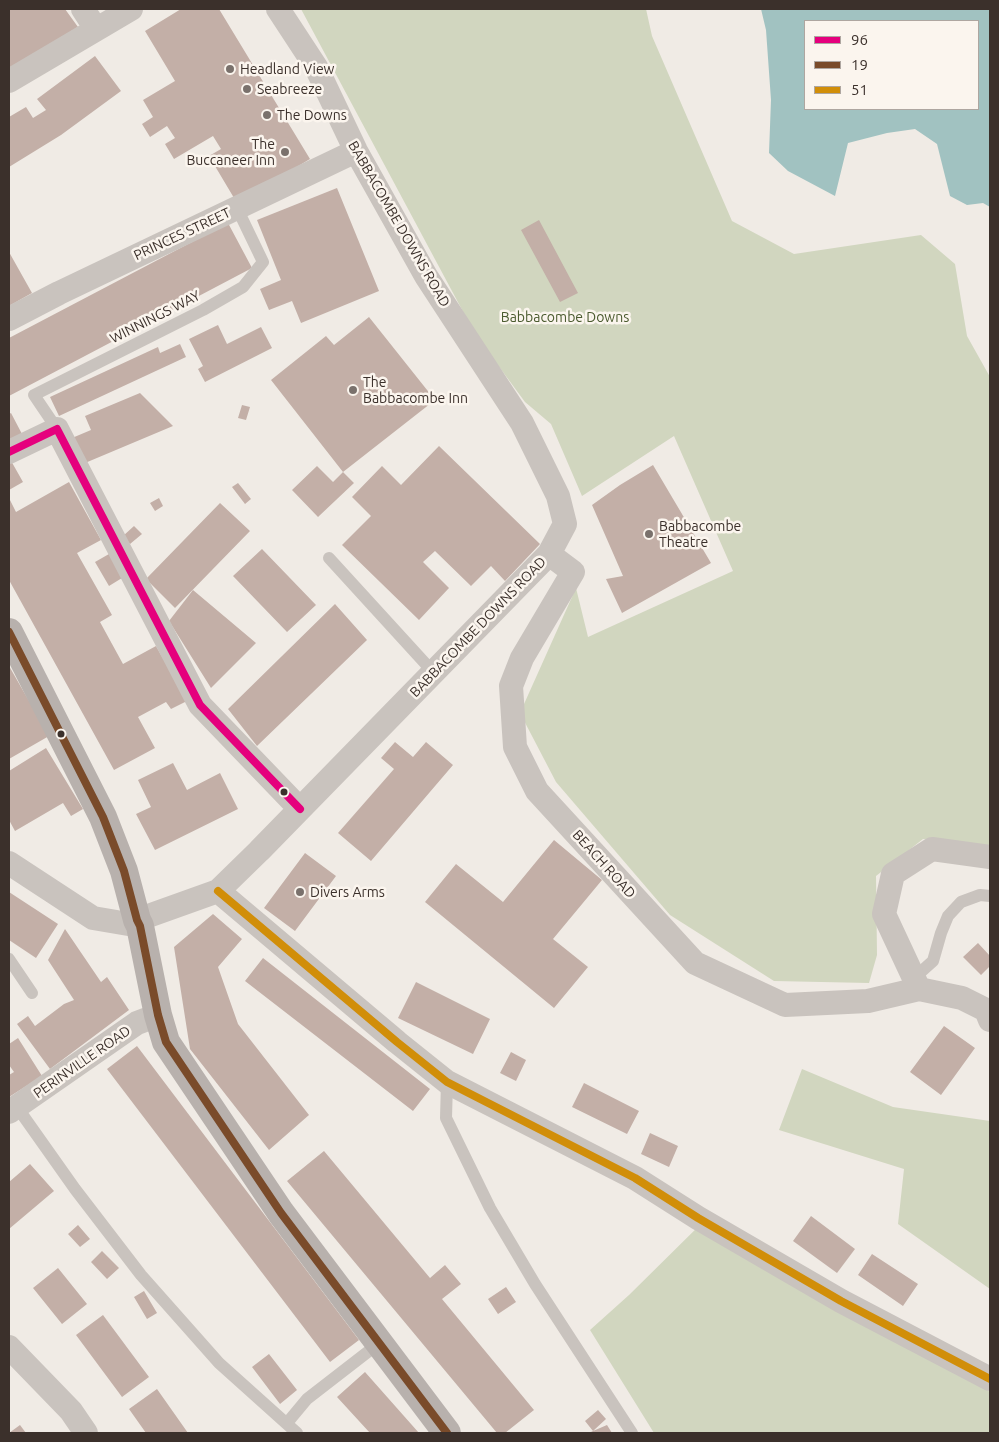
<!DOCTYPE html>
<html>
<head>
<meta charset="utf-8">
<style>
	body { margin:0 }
	#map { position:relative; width:999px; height:1442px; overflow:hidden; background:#f0ebe5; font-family:Ubuntu,sans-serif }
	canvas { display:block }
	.frame { position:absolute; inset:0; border:10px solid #3b302b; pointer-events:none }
	.legend { position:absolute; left:804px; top:20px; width:175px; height:90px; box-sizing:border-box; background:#fbf5ee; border:1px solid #aea6a0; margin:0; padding:6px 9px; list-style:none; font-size:15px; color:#3b302b }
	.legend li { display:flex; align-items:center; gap:10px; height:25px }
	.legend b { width:25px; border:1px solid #aea6a0 }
</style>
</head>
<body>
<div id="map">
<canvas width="999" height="1442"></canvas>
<div class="frame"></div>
<ul class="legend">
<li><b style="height:6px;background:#e5007d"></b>96</li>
<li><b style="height:6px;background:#7a4b2a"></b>19</li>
<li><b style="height:6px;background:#d18e09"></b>51</li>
</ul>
</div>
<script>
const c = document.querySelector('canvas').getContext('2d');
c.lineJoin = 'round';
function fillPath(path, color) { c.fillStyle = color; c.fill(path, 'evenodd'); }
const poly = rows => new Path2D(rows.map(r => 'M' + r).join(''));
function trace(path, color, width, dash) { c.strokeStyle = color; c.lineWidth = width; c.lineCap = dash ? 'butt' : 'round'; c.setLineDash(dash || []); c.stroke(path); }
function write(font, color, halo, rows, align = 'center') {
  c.font = font + ' Ubuntu,sans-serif'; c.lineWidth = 5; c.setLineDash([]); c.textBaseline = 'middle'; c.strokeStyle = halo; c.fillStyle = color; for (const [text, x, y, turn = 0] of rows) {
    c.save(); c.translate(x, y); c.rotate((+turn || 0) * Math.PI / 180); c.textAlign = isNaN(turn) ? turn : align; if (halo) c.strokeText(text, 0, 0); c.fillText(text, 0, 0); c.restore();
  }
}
const green = poly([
	[301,9,646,9,652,36,732,221,794,254,921,235,955,264,967,336,990,377,990,846,923,839,876,876,877,955,869,983,774,981,670,915,556,782,520,713,576,588,588,637,733,571,674,436,582,496,551,424,525,402,475,334],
	[802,1069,893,1107,990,1121,990,1289,898,1224,904,1169,779,1130],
	[710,1215,791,1270,990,1392,990,1433,654,1433,590,1330,629,1295]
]);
const water = poly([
	[761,9,990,9,990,207,983,203,967,205,950,196,937,144,915,129,887,133,848,143,835,196,788,171,769,153,771,100,766,30],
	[805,21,978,21,978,109,805,109]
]);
const building = poly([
	[9,9,65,9,78,27,9,69],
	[181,9,219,9,310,159,237,203,209,156,221,149,213,136,174,159,165,144,175,138,167,126,150,137,142,124,153,117,143,100,175,81,145,31],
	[95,56,121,91,61,135,9,167,9,117,26,107,33,118,46,110,37,99],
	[337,188,379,291,301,323,292,301,269,310,260,289,281,280,257,220],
	[539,220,578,293,560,302,521,230],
	[228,223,252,268,9,396,9,338],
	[9,252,32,293,9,306],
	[369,317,435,400,343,472,271,380,326,336,334,345],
	[218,325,227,344,261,327,272,348,205,382,198,369,203,366,189,339],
	[180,344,186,357,59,416,50,397,158,347,160,353],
	[140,393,173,426,85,463,72,438,91,430,85,416],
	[242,405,250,407,246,420,238,418],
	[11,413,22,434,9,441,9,414],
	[439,446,540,544,505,581,491,566,471,586,435,551,423,562,449,588,419,620,342,545,371,516,352,497,382,466,401,485],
	[10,459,23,482,9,490,9,460],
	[653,465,711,563,622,613,606,579,623,576,592,505,620,485],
	[317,466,333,482,343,472,354,483,318,517,292,490],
	[69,482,101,540,77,553,112,615,100,622,123,664,156,646,187,701,171,709,166,702,138,717,155,748,114,770,9,580,9,498,16,512],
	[238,483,251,499,245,504,232,487],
	[159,498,163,506,155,511,150,503],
	[220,503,250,531,175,608,146,579],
	[134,526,142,534,130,544,123,536],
	[262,549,316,605,287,632,233,576],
	[109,554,122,578,109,586,95,562],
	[193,590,256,643,211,688,169,621],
	[335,604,367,640,257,746,228,709],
	[9,666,49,736,9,759],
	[395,742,413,757,426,742,453,765,371,861,338,833,394,769,381,758],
	[46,748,83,809,71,816,63,803,15,831,9,820,9,771],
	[173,763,187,790,220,773,238,809,155,850,136,814,151,807,138,780],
	[554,840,602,880,553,939,588,967,554,1008,425,902,456,864,503,902],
	[305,853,336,876,295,931,264,908],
	[9,892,58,924,36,958,9,940],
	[213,914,242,939,218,967,238,1024,309,1115,269,1150,190,1049,174,947],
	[65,929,101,982,107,977,129,1010,50,1069,17,1024,28,1016,35,1026,64,1004,74,1000,48,960],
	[978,943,990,956,990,966,981,975,963,957],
	[263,958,430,1089,413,1111,245,981],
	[416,982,490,1019,473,1054,398,1018],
	[944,1026,975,1048,941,1095,910,1072],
	[18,1038,42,1076,9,1097,9,1075,14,1072,9,1065,9,1044],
	[137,1046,359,1340,330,1362,107,1069],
	[511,1052,526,1060,516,1081,500,1073],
	[584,1083,639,1111,627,1134,572,1107],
	[650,1133,678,1146,669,1167,641,1154],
	[324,1151,430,1278,445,1265,461,1284,442,1299,534,1410,505,1433,497,1433,287,1181],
	[30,1164,54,1191,9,1229,9,1182],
	[811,1216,855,1249,837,1273,793,1241],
	[78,1225,90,1239,80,1247,68,1234],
	[102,1251,119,1268,107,1279,91,1262],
	[872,1254,918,1284,903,1306,858,1275],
	[58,1268,87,1304,62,1324,33,1288],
	[506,1287,516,1302,498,1314,488,1299],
	[144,1291,157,1313,147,1319,134,1297],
	[103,1315,149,1377,122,1397,76,1335],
	[269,1354,297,1390,280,1404,252,1367],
	[365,1372,419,1433,370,1433,337,1397],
	[157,1389,188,1433,146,1433,129,1409],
	[598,1410,606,1419,593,1431,607,1425,612,1433,589,1433,593,1431,585,1421],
	[20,1425,26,1433,9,1433]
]);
const lane = poly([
	[57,429,34,395,203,310,243,287,263,262,237,208],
	[329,558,434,673],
	[9,959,32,993],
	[914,978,933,961,941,933,948,916,961,902,980,895,990,896],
	[447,1082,446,1118,490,1208,535,1284,632,1433],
	[17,1107,75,1189,141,1275,219,1363,297,1433],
	[287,1423,307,1399,378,1344]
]);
const street = poly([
	[83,9,96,29],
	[9,81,131,9],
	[9,319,59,293,356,151],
	[9,452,57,429,200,705,300,809],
	[549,554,573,572,522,658,511,686,515,747,537,791,695,963,785,1005,868,1001,919,989,884,914,893,874,932,849,990,857],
	[9,863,93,918,140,926],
	[218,891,397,1042,447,1082,635,1178,698,1218,841,1301,990,1379],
	[137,920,218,891,259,851,549,554,565,524,558,496,522,423,426,276,356,151,316,67,278,9],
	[919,989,962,998,986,1010,990,1020],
	[9,1112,137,1023,158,1015],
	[9,1347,71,1411,86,1433]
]);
const primary = poly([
	[9,632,103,817,124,871,137,920,140,926,158,1015,166,1042,281,1213,447,1433]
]);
const bus1 = poly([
	[9,452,57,429,200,705,300,809]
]);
const bus2 = poly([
	[9,632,103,817,124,871,137,920,140,926,158,1015,166,1042,281,1213,447,1433]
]);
const bus3 = poly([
	[218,891,397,1042,447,1082,635,1178,698,1218,841,1301,990,1379]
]);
const markers = [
	[230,69,5,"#7a716c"],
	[247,89,5,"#7a716c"],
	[267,115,5,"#7a716c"],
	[285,152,5,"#7a716c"],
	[353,390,5,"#7a716c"],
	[649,534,5,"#7a716c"],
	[61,734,4.5,"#3b302b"],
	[284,792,4.5,"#3b302b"],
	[300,892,5,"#7a716c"]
];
const poiNames = [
	["Headland View",240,69],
	["Seabreeze",257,89],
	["The Downs",277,115],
	["The",275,144,"right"],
	["Buccaneer Inn",275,160,"right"],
	["The",363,382],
	["Babbacombe Inn",363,398],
	["Babbacombe",659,526],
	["Theatre",659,542],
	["Divers Arms",310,892]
];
const streetNames = [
	["BABBACOMBE DOWNS ROAD",399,224,60],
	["PRINCES STREET",182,234,-25],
	["WINNINGS WAY",155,317,-27],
	["BABBACOMBE DOWNS ROAD",478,627,-46],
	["BEACH ROAD",604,864,48],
	["PERINVILLE ROAD",82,1062,-35]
];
const parkNames = [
	["Babbacombe Downs",565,317]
];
fillPath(green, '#d1d6bf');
fillPath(water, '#a1c2c1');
fillPath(building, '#c3afa7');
trace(lane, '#c9c3be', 12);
trace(street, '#c9c3be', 24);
trace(primary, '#b8b1ad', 28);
trace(bus1, '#e5007d', 8);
trace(bus2, '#7a4b2a', 8);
trace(bus3, '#d18e09', 8);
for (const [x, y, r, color] of markers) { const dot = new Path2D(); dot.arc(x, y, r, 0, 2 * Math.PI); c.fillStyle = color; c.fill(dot); trace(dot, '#fbf5ee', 2); }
write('14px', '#3b302b', '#fbf5ee', poiNames, 'left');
write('14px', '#3b302b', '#fbf5ee', streetNames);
write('14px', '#4a5a2e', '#fbf5ee', parkNames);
</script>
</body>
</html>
